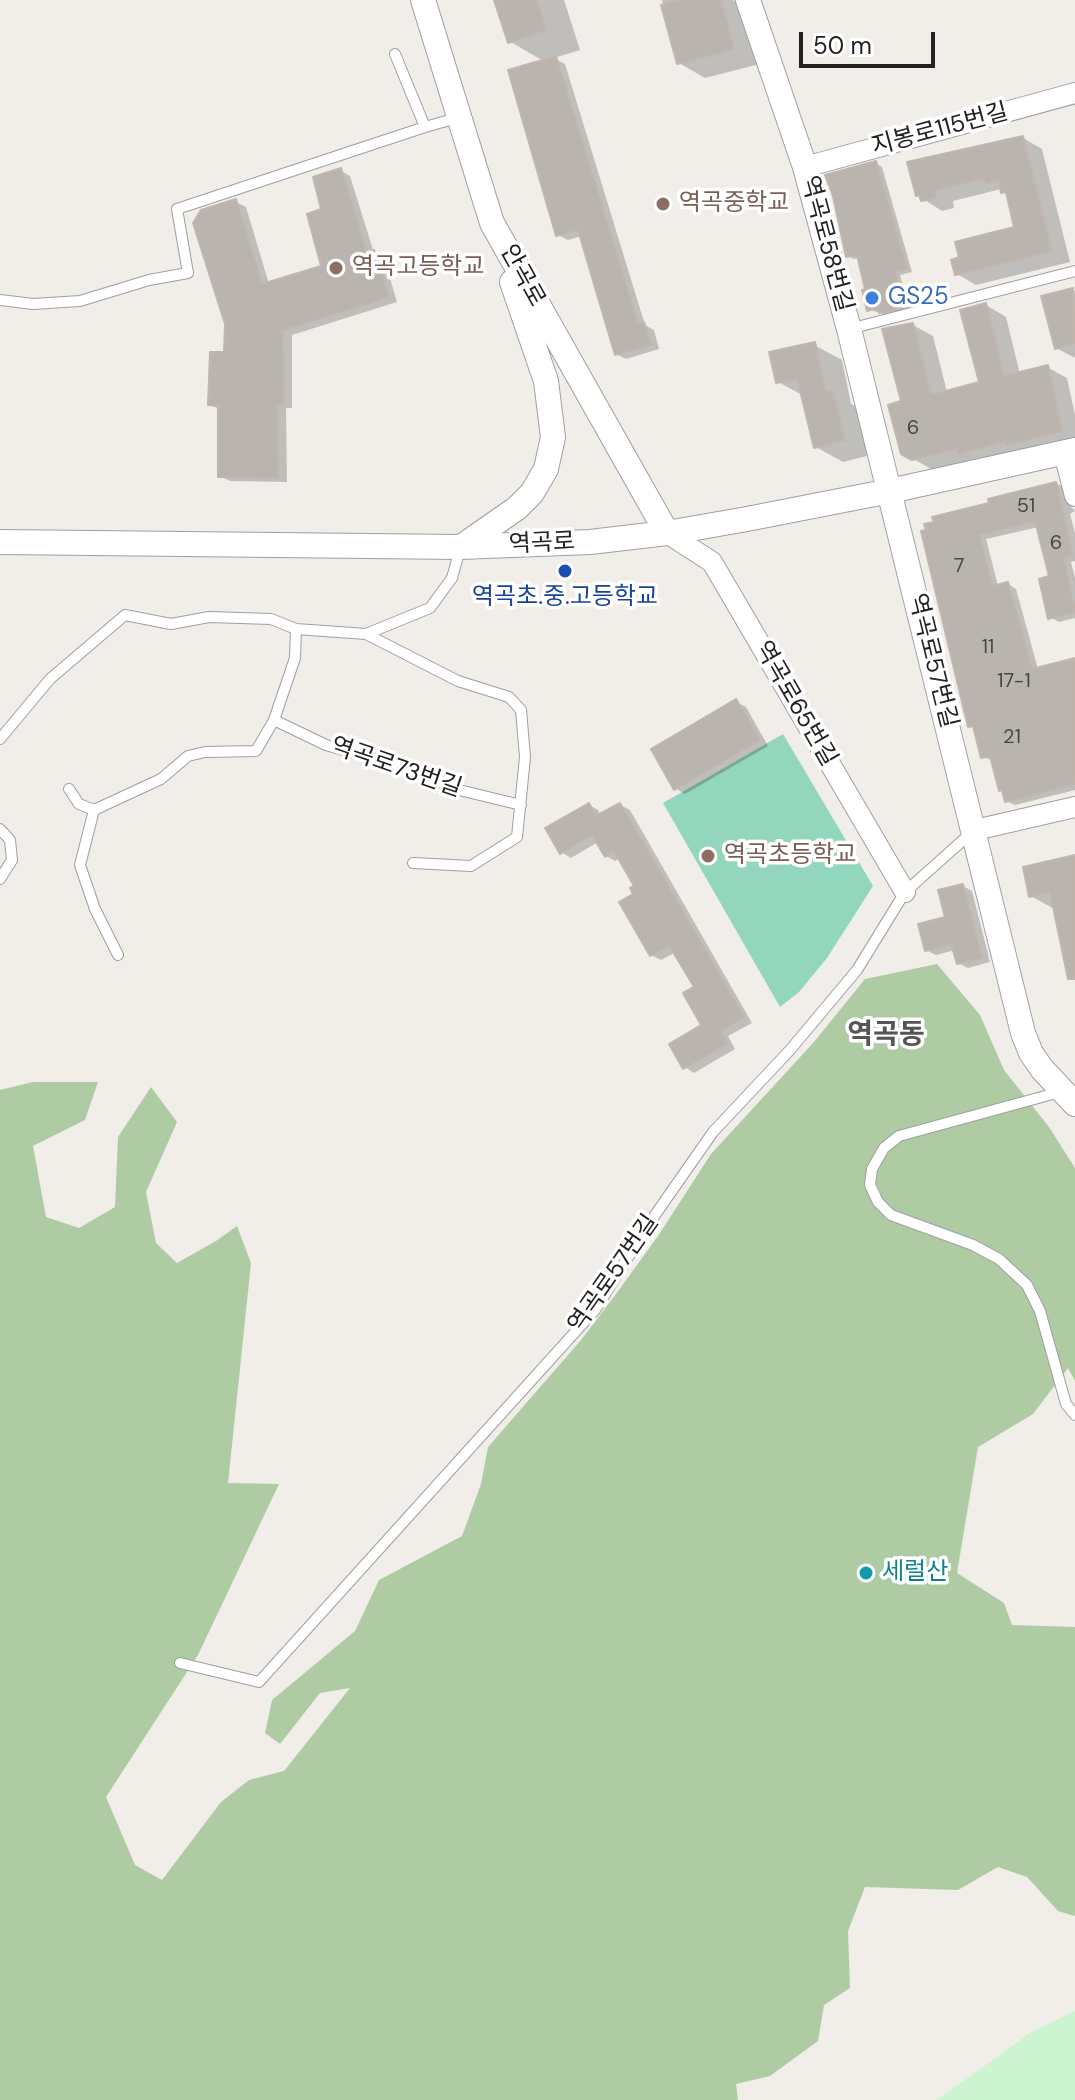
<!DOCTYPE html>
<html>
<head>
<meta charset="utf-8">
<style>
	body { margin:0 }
	#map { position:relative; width:1075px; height:2100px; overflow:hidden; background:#f1eee9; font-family:"DM Sans",sans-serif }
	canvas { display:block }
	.scale { position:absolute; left:799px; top:32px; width:136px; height:36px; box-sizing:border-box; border:4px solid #222; border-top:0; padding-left:10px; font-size:24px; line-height:28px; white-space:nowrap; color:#222; -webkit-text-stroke:6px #fff; paint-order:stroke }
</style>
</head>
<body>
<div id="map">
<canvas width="1075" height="2100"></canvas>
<div class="scale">50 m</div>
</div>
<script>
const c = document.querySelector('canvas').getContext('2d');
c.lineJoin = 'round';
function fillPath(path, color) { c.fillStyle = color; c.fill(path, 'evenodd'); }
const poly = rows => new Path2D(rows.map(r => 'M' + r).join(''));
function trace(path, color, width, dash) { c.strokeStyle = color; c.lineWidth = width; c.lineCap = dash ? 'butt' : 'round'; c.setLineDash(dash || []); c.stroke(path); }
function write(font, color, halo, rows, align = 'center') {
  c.font = font + ' "DM Sans","Noto Sans KR",sans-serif'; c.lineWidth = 7; c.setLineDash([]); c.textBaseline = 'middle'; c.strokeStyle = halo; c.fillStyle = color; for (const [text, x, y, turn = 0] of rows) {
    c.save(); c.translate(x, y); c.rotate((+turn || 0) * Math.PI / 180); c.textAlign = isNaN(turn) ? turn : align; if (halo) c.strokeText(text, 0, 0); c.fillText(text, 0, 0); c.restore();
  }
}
const forest = poly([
	[937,964,980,1015,1004,1070,1049,1127,1075,1168,1075,1381,1068,1368,1033,1414,978,1447,957,1573,1004,1603,1012,1625,1075,1627,1075,1916,1058,1911,1027,1877,998,1867,958,1890,865,1887,848,1931,850,1988,824,2005,818,2041,770,2076,736,2084,738,2100,0,2100,0,1090,33,1082,98,1082,85,1120,33,1146,46,1217,79,1228,115,1207,118,1137,151,1087,177,1122,146,1192,156,1243,177,1263,216,1241,237,1226,251,1263,228,1483,279,1484,198,1655,106,1797,135,1865,162,1880,221,1802,249,1780,284,1771,350,1688,320,1693,280,1744,265,1733,272,1700,355,1631,379,1580,462,1536,481,1484,488,1447,581,1340,616,1294,658,1236,711,1154,814,1042,865,979]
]);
const park = poly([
	[1075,2011,1075,2100,937,2100,1030,2033]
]);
const pitch = poly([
	[783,734,873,886,827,958,799,992,780,1007,663,803]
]);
const shadow = poly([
	[496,0,564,0,580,50,554,58,565,64,645,325,654,330,659,349,626,359,616,354,582,236,568,240,558,235,545,62,509,41],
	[662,0,733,0,745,7,760,64,705,78,679,63],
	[1023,138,1042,149,1070,262,976,285,957,274,1016,228,1009,195,1001,189,953,201,954,208,942,211,917,195],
	[876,163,882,167,912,272,900,275,909,309,886,315,868,309,867,291,859,258,854,259,848,256],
	[341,171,350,176,374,253,384,258,397,302,292,335,292,408,286,408,287,482,230,481,220,476,220,410,210,404,226,354,236,202,246,207,269,284,324,267,324,210],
	[1073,290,1075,291,1075,358,1056,348],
	[986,305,1006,317,1020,374,1047,367,1067,378,1075,415,1075,443,980,464,973,460,933,470,903,453,903,403,913,325,933,336,947,392,981,383],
	[814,345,842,360,851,404,860,408,871,455,843,462,816,447,804,396,778,382],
	[1058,484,1066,489,1071,507,1075,511,1070,514,1075,533,1075,561,1071,562,1075,578,1075,618,1059,622,1050,617,1051,577,1039,527,986,539,998,586,1008,584,1016,589,1038,669,1075,660,1075,790,1015,805,1006,801,1004,792,1000,790,994,761,983,757,975,729,970,726,923,533,991,504,990,501],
	[736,702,746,707,768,746,685,794,675,788],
	[589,805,598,810,601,816,620,805,630,810,752,1023,728,1036,735,1049,694,1073,685,1067,704,1025,697,988,676,952,661,960,651,955,636,887,620,858,615,861,606,856,598,842,571,858,561,852],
	[1075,857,1075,978,1056,910,1031,896],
	[963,886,972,891,990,962,968,968,958,963,955,950,936,955,926,950,947,918]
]);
const building = poly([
	[494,0,537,0,546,30,508,43,494,0],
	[679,0,721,0,734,49,677,64,661,5,679,0],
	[556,56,638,324,644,322,651,345,615,355,578,230,556,236,508,70,556,56],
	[1023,136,1052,251,955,275,951,260,959,257,955,242,1014,227,1006,192,1001,193,999,180,986,183,984,178,934,191,936,198,921,201,919,195,916,196,907,162,1023,136],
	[876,161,907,269,895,272,904,307,879,313,878,308,867,311,862,290,865,289,857,255,846,257,833,196,825,175,876,161],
	[341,168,367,253,374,250,389,297,283,330,284,404,277,404,278,478,218,477,218,406,208,405,210,352,224,352,225,324,193,223,201,210,236,199,262,284,321,266,307,214,321,209,313,177,341,168],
	[1073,288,1075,343,1055,349,1041,296,1073,288],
	[986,303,1004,376,1048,365,1062,431,1007,445,1006,441,958,454,957,448,912,460,901,454,888,405,901,401,882,329,913,323,931,395,979,382,960,310,986,303],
	[815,342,826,392,833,391,845,440,814,448,797,378,776,383,769,352,815,342],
	[1056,482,1073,555,1064,558,1075,612,1048,619,1039,579,1049,576,1035,521,979,535,992,586,1008,582,1032,669,1075,658,1075,784,1005,802,1002,790,999,791,990,756,981,758,973,726,968,727,921,531,926,530,924,524,934,522,932,517,989,503,988,499,1056,482],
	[736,699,760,740,674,790,651,749,736,699],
	[589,803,596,816,620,803,744,1017,720,1031,727,1044,683,1069,669,1044,701,1025,683,993,694,987,669,945,650,956,619,902,633,894,630,888,634,886,614,851,605,857,592,835,560,854,545,828,589,803],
	[1075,855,1075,979,1068,979,1050,892,1029,897,1023,867,1075,855],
	[963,884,982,958,957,964,951,944,925,951,918,924,945,917,938,890,963,884]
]);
const service = poly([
	[425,127,457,118],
	[0,300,33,304,80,301,149,280,188,273,177,209,425,127,395,54],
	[849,329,1075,271],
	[366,634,458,681,509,697,521,710,525,757,517,837,471,866,413,863],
	[274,720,326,745,425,774,455,789,521,805],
	[0,739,50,679,125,615,171,624,209,617,271,619,296,629,366,634,430,608,452,578,460,549],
	[69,789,79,804,94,810,161,779,188,756,205,752,256,751,274,720,295,658,296,629],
	[94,810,80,865,95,909,118,955],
	[0,829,10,840,12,860,0,879],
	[1060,1092,899,1136,884,1148,872,1169,870,1185,878,1202,891,1215,973,1245,999,1259,1027,1285,1040,1311,1066,1404,1075,1415],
	[180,1663,259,1682,595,1310,648,1225,713,1132,790,1050,857,970,905,892,971,833]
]);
const minor = poly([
	[805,167,1075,93],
	[1064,453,1075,496],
	[667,533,712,562,905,892],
	[975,830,1075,807]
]);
const tertiary = poly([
	[423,0,492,223,667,533],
	[748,0,805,167,849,329,1023,1033,1031,1053,1042,1069,1075,1104],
	[0,542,460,547,590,542,667,533,747,519,890,491,1075,450],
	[461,547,517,508,532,493,546,469,553,437,546,381,512,282]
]);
const markers = [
	[663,204,8,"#8d6e63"],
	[336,268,8,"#8d6e63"],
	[872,298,8,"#3f7fe0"],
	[565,571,8,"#1a4fb4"],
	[708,856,8,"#8d6e63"],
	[866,1573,8,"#0f9aa8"]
];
const numberNames = [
	["6",913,429],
	["51",1026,507],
	["6",1056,544],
	["7",959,567],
	["11",988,648],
	["17-1",1014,682],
	["21",1012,738]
];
const streetNames = [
	["지봉로115번길",940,130,-15],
	["역곡로58번길",826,244,75],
	["안곡로",522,276,61],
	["역곡로",542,544,-3],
	["역곡로57번길",932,661,76],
	["역곡로65번길",795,704,60],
	["역곡로73번길",396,768,19],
	["역곡로57번길",614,1274,-55]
];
const educationNames = [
	["역곡중학교",679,204],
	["역곡고등학교",352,268],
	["역곡초등학교",724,856]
];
const shopNames = [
	["GS25",888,298]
];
const transitNames = [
	["역곡초.중.고등학교",565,598]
];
const cultureNames = [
	["세럴산",882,1573]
];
const quarterNames = [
	["역곡동",886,1036]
];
fillPath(forest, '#aecba3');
fillPath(park, '#cdf4d1');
fillPath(pitch, '#91d6bd');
fillPath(shadow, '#0003');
fillPath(building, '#bab4af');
trace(building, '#c1b6ad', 2);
trace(service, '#9f9f9f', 12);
trace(minor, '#9f9f9f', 22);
trace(tertiary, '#9f9f9f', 26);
trace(service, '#fff', 10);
trace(minor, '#fff', 20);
trace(tertiary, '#fff', 24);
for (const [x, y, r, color] of markers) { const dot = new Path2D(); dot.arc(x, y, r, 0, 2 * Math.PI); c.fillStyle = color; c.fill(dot); trace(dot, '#fff', 3); }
write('20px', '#484645', null, numberNames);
write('24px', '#222', '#fff', streetNames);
write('24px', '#785e54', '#fff', educationNames, 'left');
write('24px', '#366cbe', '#fff', shopNames, 'left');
write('24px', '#164399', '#fff', transitNames);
write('24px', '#0d838f', '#fff', cultureNames, 'left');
write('bold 28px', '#555', '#fff', quarterNames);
</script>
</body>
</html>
